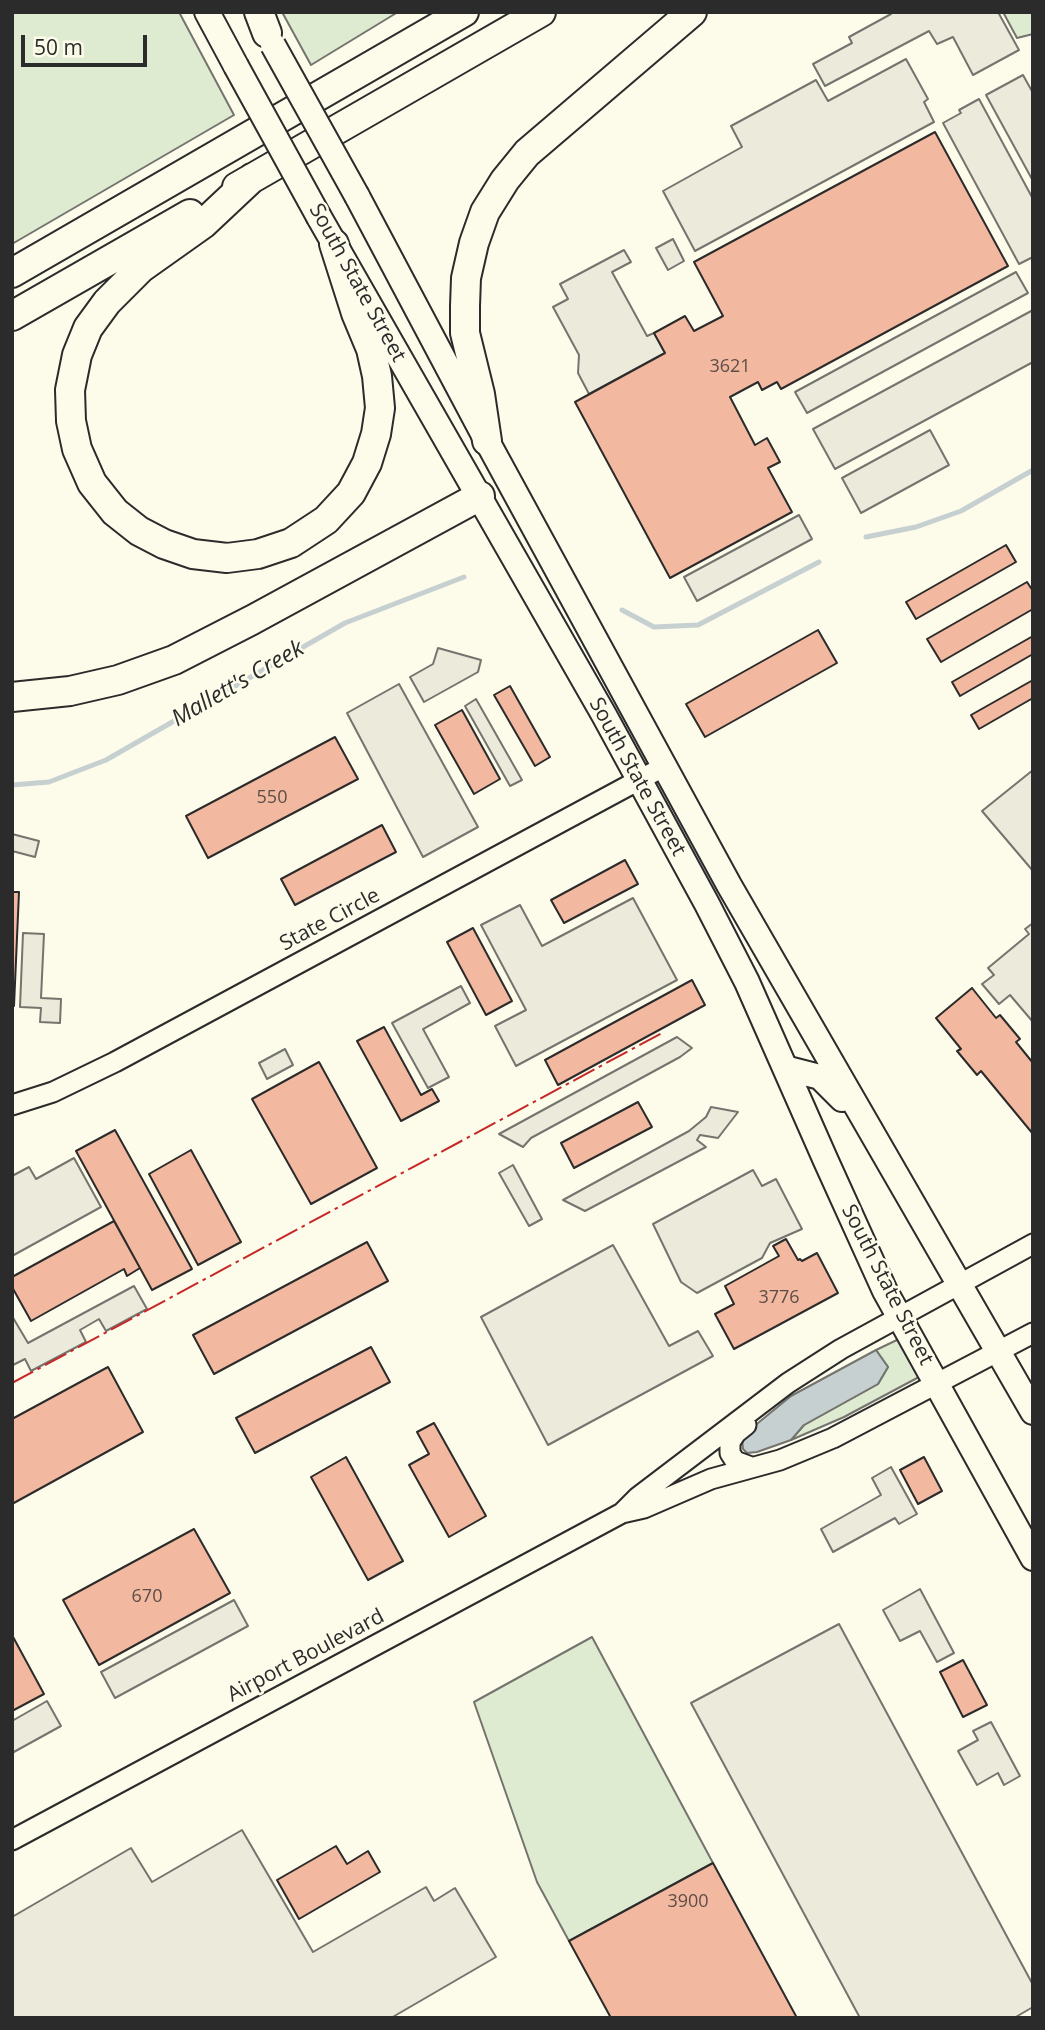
<!DOCTYPE html>
<html>
<head>
<meta charset="utf-8">
<style>
	body { margin:0 }
	#map { position:relative; width:1045px; height:2030px; overflow:hidden; background:#fdfbea; font-family:"Open Sans",sans-serif }
	canvas { display:block }
	.frame { position:absolute; inset:0; border:14px solid #2b2b2b; pointer-events:none }
	.scale { position:absolute; left:21px; top:35px; width:126px; height:32px; box-sizing:border-box; border:4px solid #2b2b2b; border-top:0; padding-left:9px; font-size:21px; line-height:24px; white-space:nowrap; color:#2b2b2b; -webkit-text-stroke:5px #fdfbea; paint-order:stroke }
</style>
</head>
<body>
<div id="map">
<canvas width="1045" height="2030"></canvas>
<div class="frame"></div>
<div class="scale">50 m</div>
</div>
<script>
const c = document.querySelector('canvas').getContext('2d');
c.lineJoin = 'round';
function fillPath(path, color) { c.fillStyle = color; c.fill(path, 'evenodd'); }
const poly = rows => new Path2D(rows.map(r => 'M' + r).join(''));
function trace(path, color, width, dash) { c.strokeStyle = color; c.lineWidth = width; c.lineCap = dash ? 'butt' : 'round'; c.setLineDash(dash || []); c.stroke(path); }
function write(font, color, halo, rows, align = 'center') {
  c.font = font + ' "Open Sans",sans-serif'; c.lineWidth = 5; c.setLineDash([]); c.textBaseline = 'middle'; c.strokeStyle = halo; c.fillStyle = color; for (const [text, x, y, turn = 0] of rows) {
    c.save(); c.translate(x, y); c.rotate((+turn || 0) * Math.PI / 180); c.textAlign = isNaN(turn) ? turn : align; if (halo) c.strokeText(text, 0, 0); c.fillText(text, 0, 0); c.restore();
  }
}
const green = poly([
	[12,12,179,12,234,115,12,244,12,12],
	[282,12,398,12,311,65,282,12],
	[1003,12,1033,12,1033,34,1017,38,1003,12],
	[899,1339,919,1377,844,1417,791,1440,804,1425,878,1384,888,1367,876,1350,899,1339],
	[592,1637,713,1863,569,1941,537,1882,474,1702,592,1637]
]);
const parking = poly([
	[891,12,998,12,1019,50,973,75,953,37,937,44,929,31,825,86,813,64,852,43,849,37,891,14,891,12],
	[906,59,928,99,924,102,934,122,695,251,663,191,742,147,731,126,816,80,828,101,906,59],
	[1023,75,1033,93,1033,181,986,95,1023,75],
	[979,99,1033,199,1033,257,1019,264,943,123,961,113,959,110,979,99],
	[673,239,684,261,668,270,656,248,673,239],
	[624,250,631,262,612,272,647,336,654,333,665,353,589,394,578,373,579,355,553,307,568,299,560,284,624,250],
	[1016,272,1028,293,807,413,795,392,1016,272],
	[1033,310,1033,362,835,469,813,429,1033,310],
	[930,430,949,465,861,513,842,478,930,430],
	[799,515,812,539,697,601,684,577,799,515],
	[438,648,481,660,478,672,424,702,410,677,433,664,438,648],
	[399,684,478,827,423,857,347,713,399,684],
	[476,699,522,780,510,786,465,706,476,699],
	[1033,770,1033,871,982,811,1033,770],
	[12,834,39,841,35,857,12,851,12,834],
	[633,898,677,980,516,1066,495,1026,526,1010,481,925,520,905,542,946,633,898],
	[1033,923,1033,1022,1010,995,999,1004,982,984,994,975,988,968,1029,934,1025,929,1033,923],
	[23,933,44,934,41,998,61,999,60,1023,40,1022,41,1008,20,1007,23,933],
	[461,986,470,1003,423,1029,449,1077,428,1088,392,1023,461,986],
	[677,1037,692,1048,680,1057,531,1138,523,1147,499,1134,677,1037],
	[285,1049,293,1065,267,1079,259,1063,285,1049],
	[711,1107,738,1112,718,1138,700,1135,697,1140,706,1147,585,1211,563,1200,689,1131,706,1117,711,1107],
	[74,1158,101,1207,12,1256,12,1176,29,1167,36,1179,74,1158],
	[513,1165,542,1219,529,1226,499,1173,513,1165],
	[753,1170,762,1186,776,1179,802,1229,770,1243,762,1258,697,1293,681,1282,653,1224,753,1170],
	[613,1245,669,1346,698,1331,713,1356,548,1445,481,1317,613,1245],
	[134,1286,147,1309,106,1331,99,1319,80,1330,86,1342,31,1371,25,1359,13,1365,12,1316,28,1343,134,1286],
	[891,1467,917,1514,899,1524,895,1518,833,1552,821,1529,881,1495,872,1478,891,1467],
	[920,1589,954,1653,937,1662,920,1631,900,1641,883,1610,920,1589],
	[234,1600,248,1626,115,1698,101,1672,234,1600],
	[839,1624,1033,1985,1033,2007,1014,2018,860,2018,691,1703,839,1624],
	[47,1701,61,1726,12,1753,12,1721,47,1701],
	[991,1722,1020,1776,1004,1785,998,1773,977,1785,958,1751,978,1740,973,1731,991,1722],
	[242,1830,313,1952,426,1887,434,1901,455,1888,496,1957,391,2018,12,2018,12,1917,131,1848,152,1882,242,1830]
]);
const water = poly([
	[876,1350,888,1367,878,1384,804,1425,791,1440,757,1452,747,1453,743,1449,742,1439,747,1432,791,1396,876,1350]
]);
const stream = poly([
	[866,537,916,527,961,511,1033,470],
	[622,610,654,627,698,625,819,562],
	[12,785,49,782,106,760,345,623,464,577]
]);
const building = poly([
	[935,132,1008,266,781,389,777,382,762,390,758,382,730,397,755,445,767,438,780,462,768,468,792,512,670,578,575,402,665,353,654,333,685,316,694,331,723,316,694,262,935,132],
	[1006,545,1016,562,916,619,906,602,1006,545],
	[1027,582,1033,591,1033,609,941,662,927,639,1027,582],
	[818,630,837,663,705,737,686,704,818,630],
	[1033,636,1033,654,960,696,952,682,1033,636],
	[1033,680,1033,698,979,729,971,715,1033,680],
	[510,686,550,757,535,766,494,695,510,686],
	[462,710,500,779,474,794,435,725,462,710],
	[335,737,358,779,208,858,186,816,335,737],
	[382,825,396,852,295,905,281,879,382,825],
	[625,860,638,884,564,923,551,900,625,860],
	[12,892,19,892,14,1006,12,1006,12,892],
	[473,928,512,1001,486,1015,447,942,473,928],
	[692,980,705,1005,558,1085,545,1060,692,980],
	[972,988,996,1018,1000,1015,1020,1039,1016,1042,1033,1063,1033,1134,981,1071,977,1075,957,1051,961,1049,936,1018,972,988],
	[384,1027,421,1095,432,1089,439,1101,401,1121,357,1041,384,1027],
	[319,1062,377,1168,311,1204,252,1099,319,1062],
	[638,1102,652,1127,574,1168,561,1143,638,1102],
	[115,1130,192,1269,152,1290,76,1151,115,1130],
	[191,1150,241,1242,198,1265,149,1174,191,1150],
	[114,1221,140,1268,127,1276,124,1269,31,1321,12,1287,12,1277,114,1221],
	[786,1239,798,1260,800,1259,802,1261,817,1253,838,1293,734,1349,715,1314,734,1304,725,1286,779,1256,773,1246,786,1239],
	[367,1242,388,1281,214,1374,193,1335,367,1242],
	[371,1347,390,1382,255,1453,236,1418,371,1347],
	[108,1367,143,1432,12,1504,12,1419,108,1367],
	[434,1423,486,1516,449,1537,409,1465,429,1454,417,1432,434,1423],
	[346,1457,403,1561,368,1580,311,1477,346,1457],
	[924,1457,942,1491,918,1504,900,1470,924,1457],
	[194,1529,230,1593,99,1665,63,1600,194,1529],
	[12,1635,44,1694,12,1711,12,1635],
	[963,1660,987,1705,963,1717,940,1672,963,1660],
	[336,1846,347,1864,368,1851,380,1872,299,1919,277,1880,336,1846],
	[713,1863,797,2018,611,2018,569,1941,713,1863]
]);
const minor = poly([
	[12,1105,53,1092,115,1062,665,766],
	[746,1425,736,1433,730,1442,730,1453,735,1461,751,1467],
	[623,1512,638,1497,788,1383,841,1349,1033,1244],
	[12,1840,622,1513,644,1508,711,1479,780,1460,833,1438,1033,1333]
]);
const major = poly([
	[207,12,236,66],
	[357,196,487,441,729,885,1033,1412],
	[319,217,604,715,707,904,747,982,826,1161,885,1291,1033,1558],
	[785,1068,820,1077,842,1099]
]);
const highway = poly([
	[259,12,267,33],
	[252,178,203,224,141,268,107,302,88,328,77,355,70,390,71,421,77,449,92,483,115,512,139,531,164,544,193,554,227,558,258,554,291,543,326,520,351,493,367,463,376,434,380,408,377,376,371,349,356,313,334,244],
	[237,187,541,12],
	[12,273,464,12],
	[12,316,190,214],
	[487,441,480,394,465,333,465,306,466,278,474,243,485,212,505,180,527,153,692,12],
	[12,697,70,691,118,680,174,660,252,620,480,496]
]);
const majorBridge = poly([
	[273,45,357,196],
	[236,66,319,217]
]);
const power = poly([
	[12,1383,662,1033]
]);
const numberNames = [
	["3621",730,367],
	["550",272,798],
	["3776",779,1298],
	["670",147,1597],
	["3900",688,1902]
];
const streetNames = [
	["South State Street",357,283,61],
	["South State Street",637,777,61],
	["State Circle",330,920,-28],
	["South State Street",887,1285,63],
	["Airport Boulevard",306,1656,-28]
];
const waterNames = [
	["Mallett's Creek",238,684,-30]
];
fillPath(green, '#deebd1');
trace(green, '#74746e', 2);
fillPath(parking, '#eceadb');
trace(parking, '#74746e', 2);
fillPath(water, '#c7d0d0');
trace(water, '#74746e', 2);
trace(stream, '#c7d0d0', 5);
fillPath(building, '#f2b8a0');
trace(building, '#2b2b2b', 2);
trace(minor, '#2b2b2b', 23);
trace(major, '#2b2b2b', 28);
trace(highway, '#2b2b2b', 32);
trace(minor, '#fdfbea', 19);
trace(major, '#fdfbea', 24);
trace(highway, '#fdfbea', 28);
trace(majorBridge, '#2b2b2b', 28, []);
trace(majorBridge, '#fdfbea', 24);
trace(power, '#c62828', 2, [24, 5, 3.5, 5]);
write('18px', '#5d4e48', null, numberNames);
write('21px', '#2b2b2b', '#fdfbea', streetNames);
write('italic 23px', '#2b2b2b', '#fdfbea', waterNames);
</script>
</body>
</html>
